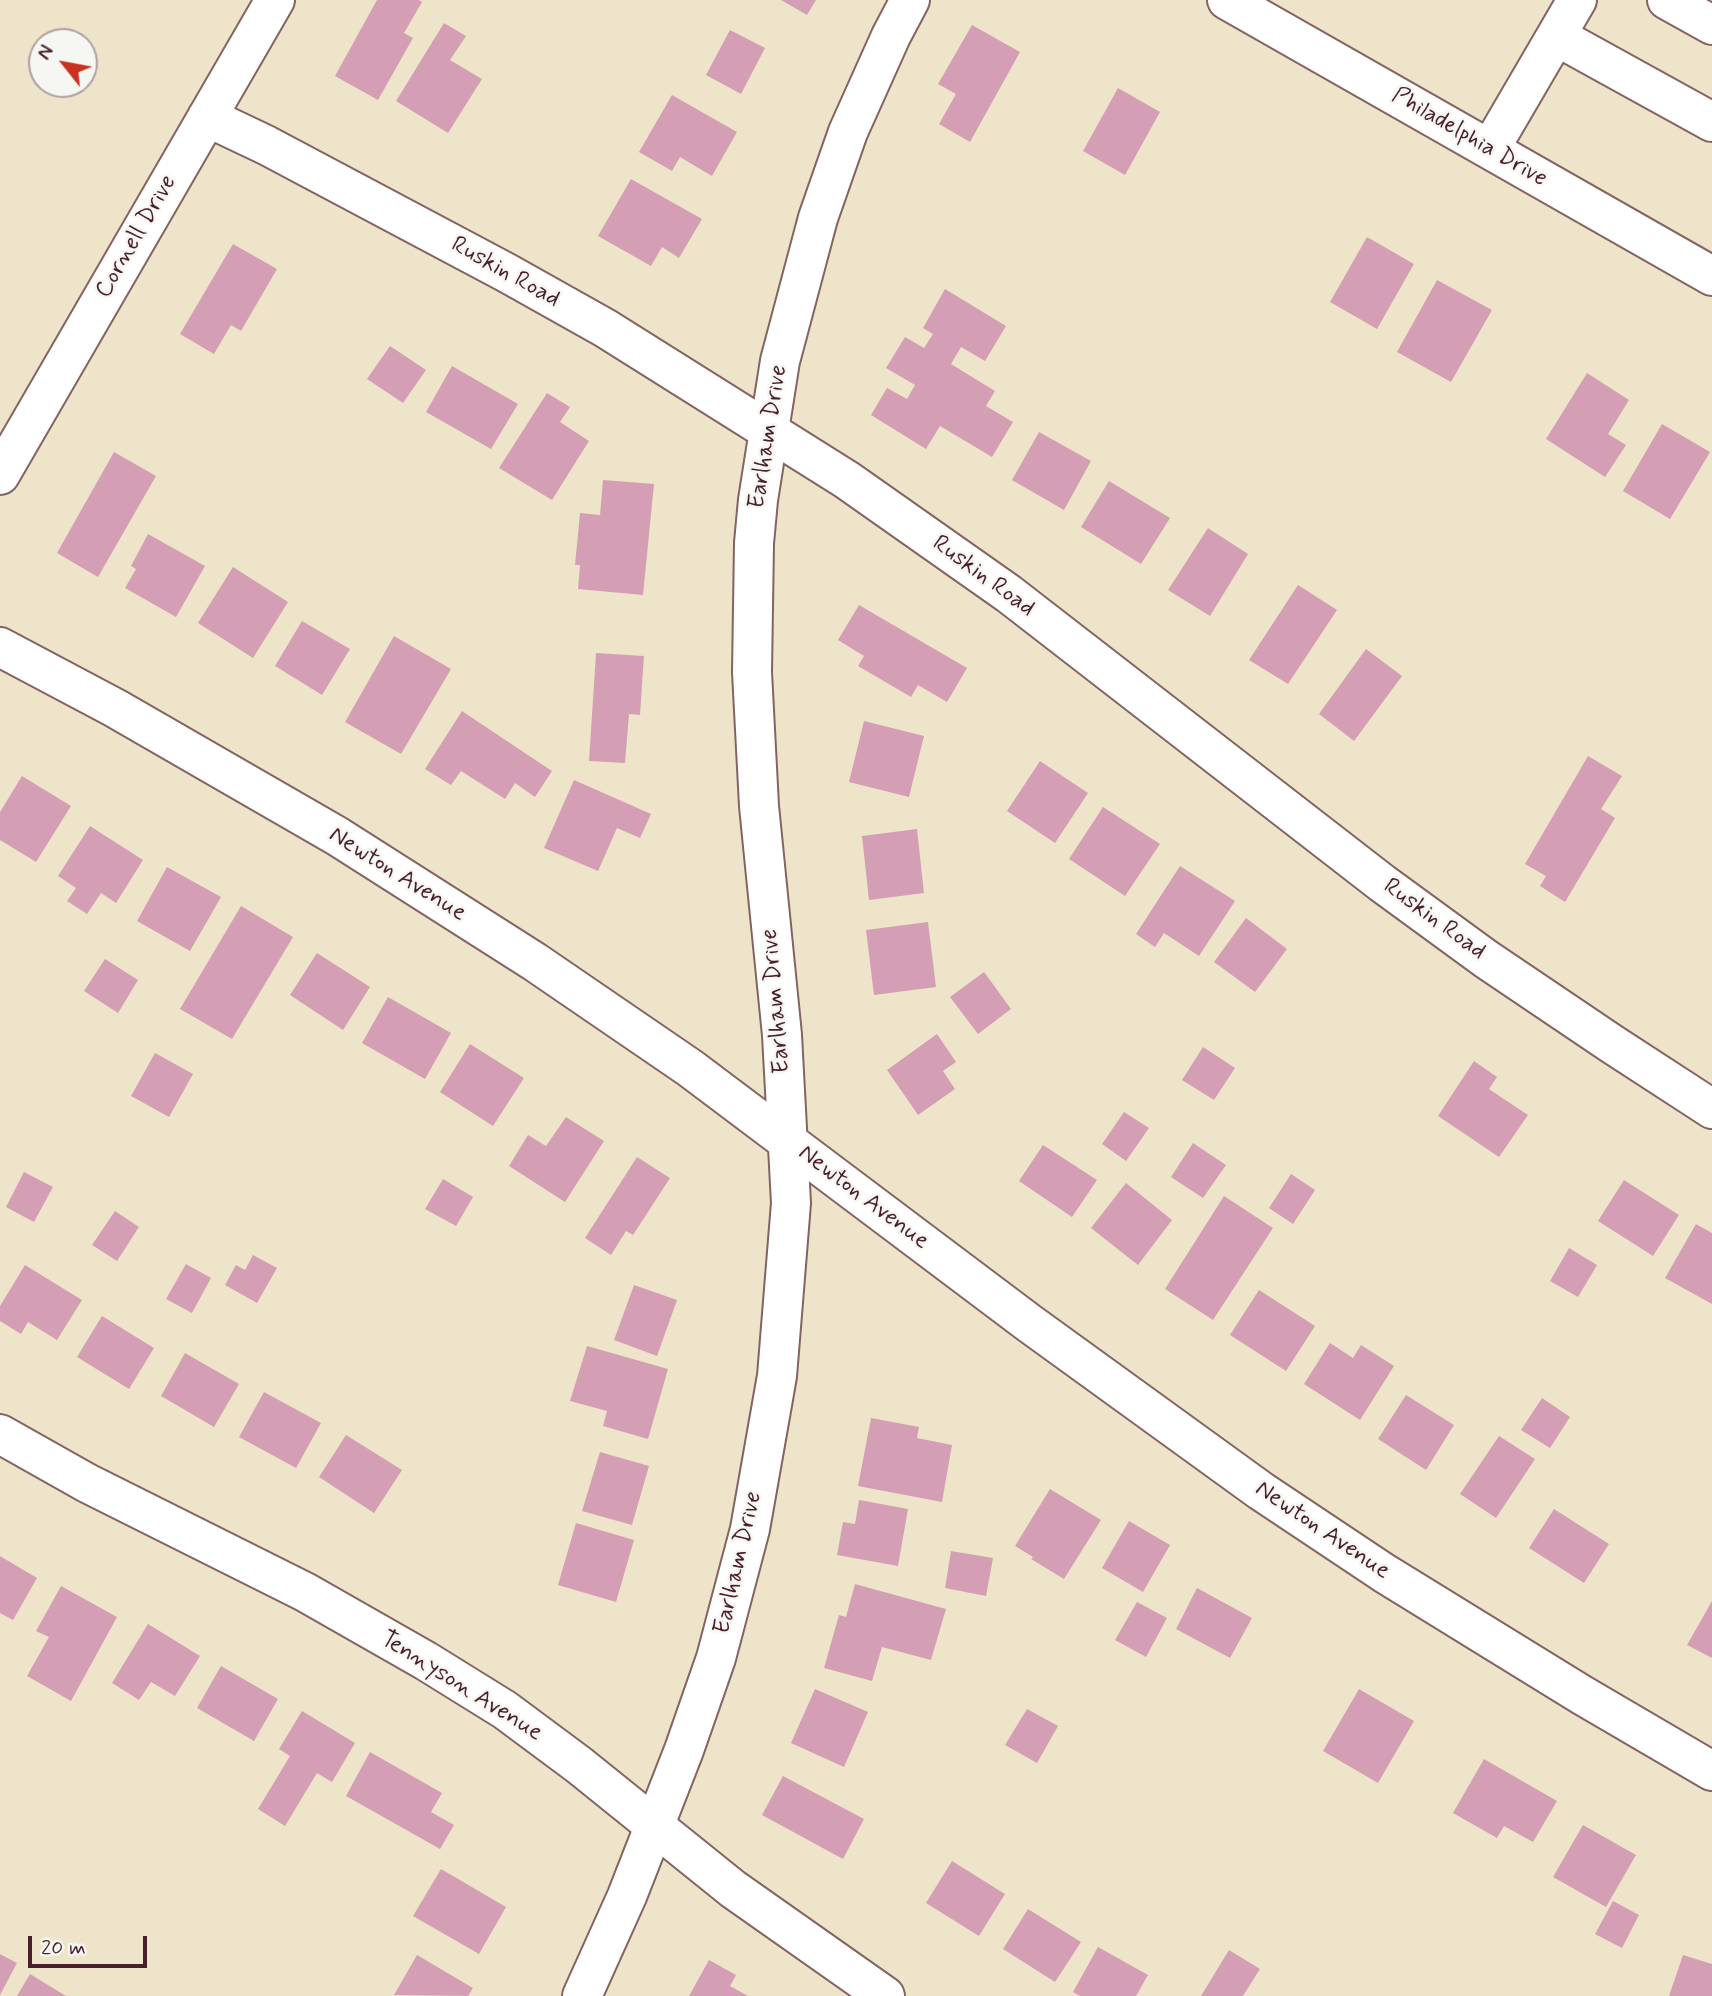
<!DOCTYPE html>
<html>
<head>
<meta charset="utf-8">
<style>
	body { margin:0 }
	#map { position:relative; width:1712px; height:1996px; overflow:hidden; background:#eee4c9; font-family:Mynerve,sans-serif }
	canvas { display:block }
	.north { position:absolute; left:28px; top:28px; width:70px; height:70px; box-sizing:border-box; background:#f6f6f2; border:2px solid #b1a0a2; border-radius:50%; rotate:301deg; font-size:19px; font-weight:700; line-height:28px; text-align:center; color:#4a1f2b }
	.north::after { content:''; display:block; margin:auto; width:24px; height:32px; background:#c8321e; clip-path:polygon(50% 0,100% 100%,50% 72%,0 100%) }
	.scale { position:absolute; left:28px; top:1936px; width:119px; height:32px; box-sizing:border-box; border:4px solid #4a1f2b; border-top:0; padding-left:9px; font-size:21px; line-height:24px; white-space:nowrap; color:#4a1f2b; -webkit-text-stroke:5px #f6f6f2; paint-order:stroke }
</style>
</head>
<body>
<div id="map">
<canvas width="1712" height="1996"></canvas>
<div class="north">N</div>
<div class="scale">20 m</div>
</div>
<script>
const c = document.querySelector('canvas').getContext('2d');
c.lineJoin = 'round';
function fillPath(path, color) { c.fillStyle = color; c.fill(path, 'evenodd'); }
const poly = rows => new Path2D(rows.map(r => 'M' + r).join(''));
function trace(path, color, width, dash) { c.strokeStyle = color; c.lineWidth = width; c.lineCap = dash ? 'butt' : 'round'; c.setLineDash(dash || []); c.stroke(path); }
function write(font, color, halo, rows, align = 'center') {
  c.font = font + ' Mynerve,sans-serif'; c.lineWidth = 5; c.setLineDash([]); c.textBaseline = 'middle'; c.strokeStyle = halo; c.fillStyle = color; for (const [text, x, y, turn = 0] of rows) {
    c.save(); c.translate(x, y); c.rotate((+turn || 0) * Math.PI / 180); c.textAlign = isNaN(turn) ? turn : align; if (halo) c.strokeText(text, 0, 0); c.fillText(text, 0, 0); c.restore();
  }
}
const building = poly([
	[377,0,419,0,422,2,404,33,413,38,378,100,335,76],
	[781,0,816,0,807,15],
	[444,23,466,36,450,60,482,79,448,133,396,101],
	[972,25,1020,52,970,142,939,124,956,94,938,84],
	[730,30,765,48,741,94,706,75],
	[1118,88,1160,112,1125,175,1083,151],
	[672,95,737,132,712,176,680,157,672,171,639,152],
	[631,179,702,219,679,258,662,247,651,266,598,236],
	[1367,237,1414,264,1377,329,1330,302],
	[233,244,277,269,241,331,231,325,214,354,180,334],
	[1437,280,1492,310,1451,382,1397,352],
	[945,289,1006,326,985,361,961,347,951,364,995,391,986,406,1013,422,992,457,940,426,926,449,871,415,887,388,907,399,915,385,886,368,905,337,924,348,933,334,923,328],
	[390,346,426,370,403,403,367,379],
	[452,366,518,404,491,449,426,412],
	[1587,373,1629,400,1608,434,1626,445,1605,477,1546,439],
	[547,393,570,407,560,422,589,441,552,500,499,468],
	[1662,424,1710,452,1670,519,1623,491],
	[1039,432,1091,461,1064,510,1012,480],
	[114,452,156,476,98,577,57,553],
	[603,480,654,484,643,595,578,589,580,565,575,565,580,513,600,515],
	[1109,481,1170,518,1141,564,1081,527],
	[1208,528,1248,554,1210,616,1168,590],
	[148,534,205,566,176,617,125,588,136,569,131,566],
	[233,567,288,602,253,658,198,623],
	[1298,585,1337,610,1288,684,1249,660],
	[859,605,967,668,947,702,918,685,911,697,858,666,864,656,838,640],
	[302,621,350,649,322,695,275,666],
	[394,636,451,669,401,754,345,722],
	[1366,649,1402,676,1354,741,1319,714],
	[596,653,644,656,640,715,629,714,625,763,589,761],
	[462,711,552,771,535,797,515,783,505,799,461,771,451,785,425,769],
	[864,721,924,736,909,797,849,782],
	[1588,756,1622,776,1601,809,1615,818,1565,902,1540,886,1546,876,1525,864],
	[1040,761,1088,793,1055,843,1007,811],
	[22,776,71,806,36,862,0,840,0,812],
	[574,780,651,814,640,838,617,828,598,871,544,848],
	[1103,807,1160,844,1125,896,1069,859],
	[90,826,143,860,116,903,101,893,87,914,67,901,76,888,58,876],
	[917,829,924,893,869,900,862,836],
	[1180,866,1235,901,1199,956,1164,933,1155,947,1136,934],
	[167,867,221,897,190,951,137,921],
	[241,906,293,937,232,1039,180,1009],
	[1246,918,1287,949,1255,992,1214,962],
	[928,922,936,987,874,995,866,930],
	[317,953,370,987,343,1030,290,995],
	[105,959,138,980,118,1013,84,991],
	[984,972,1011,1009,978,1034,950,997],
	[388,997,451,1033,425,1079,362,1043],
	[937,1034,956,1062,943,1071,955,1089,918,1115,887,1070],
	[470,1044,524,1078,493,1126,440,1092],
	[1203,1047,1235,1068,1214,1100,1182,1080],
	[155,1053,193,1074,169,1117,131,1096],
	[1474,1061,1497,1077,1489,1089,1528,1115,1499,1157,1438,1116],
	[1124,1112,1149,1128,1126,1161,1102,1144],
	[566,1117,604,1141,565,1202,509,1166,528,1135,546,1146],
	[1193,1143,1226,1165,1203,1198,1171,1177],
	[1043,1145,1097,1180,1072,1217,1019,1181],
	[637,1157,670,1178,633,1235,626,1231,611,1255,585,1238],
	[24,1172,53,1187,34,1222,6,1207],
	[1291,1174,1315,1190,1293,1224,1269,1208],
	[443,1179,473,1197,456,1226,425,1209],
	[1624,1180,1679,1215,1653,1256,1598,1221],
	[1126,1183,1172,1220,1138,1265,1091,1228],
	[1224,1196,1273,1228,1213,1320,1165,1289],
	[115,1211,139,1227,117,1261,92,1245],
	[1696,1224,1712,1233,1712,1304,1665,1278],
	[1569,1248,1597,1265,1578,1297,1550,1281],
	[253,1255,277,1268,257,1303,225,1285,236,1265,245,1270],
	[186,1264,211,1278,192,1313,166,1299],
	[25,1265,82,1300,57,1340,28,1322,21,1334,0,1321,0,1306],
	[634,1285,677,1300,657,1356,614,1340],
	[1259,1290,1315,1326,1286,1371,1230,1335],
	[102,1316,154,1348,129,1389,77,1357],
	[1330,1343,1353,1358,1361,1345,1394,1366,1360,1420,1304,1384],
	[587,1346,668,1369,648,1439,603,1426,607,1411,570,1401],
	[185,1353,239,1384,214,1427,161,1396],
	[264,1392,321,1423,296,1468,239,1437],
	[1406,1395,1454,1425,1426,1470,1378,1439],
	[1542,1398,1570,1417,1550,1448,1521,1430],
	[871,1418,919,1427,917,1438,952,1445,942,1502,858,1486],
	[346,1435,402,1470,374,1513,319,1477],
	[1499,1436,1535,1459,1496,1518,1460,1494],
	[600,1452,649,1466,632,1525,582,1511],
	[1050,1489,1101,1520,1064,1579,1031,1559,1033,1557,1015,1546],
	[859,1500,908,1509,898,1566,837,1555,843,1522,855,1524],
	[1554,1509,1609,1544,1584,1583,1529,1548],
	[1129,1521,1170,1545,1143,1592,1102,1568],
	[576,1523,634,1540,616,1602,558,1585],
	[951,1551,993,1558,986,1596,945,1588],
	[0,1556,37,1578,13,1620,0,1613],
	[855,1584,946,1609,931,1660,882,1647,872,1681,824,1668,839,1615,846,1617],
	[61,1586,117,1617,71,1701,27,1676,49,1637,36,1631],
	[1197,1588,1252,1618,1230,1658,1176,1629],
	[1712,1601,1712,1658,1687,1645],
	[1137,1602,1167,1618,1146,1657,1115,1640],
	[148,1624,200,1656,175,1696,151,1682,139,1700,112,1683],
	[221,1666,278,1699,254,1741,197,1708],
	[815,1689,868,1712,844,1767,791,1743],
	[1359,1689,1414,1721,1378,1783,1323,1751],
	[1027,1709,1058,1726,1037,1763,1005,1745],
	[302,1711,355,1743,332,1782,317,1773,285,1826,258,1809,290,1756,279,1749],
	[370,1752,442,1793,431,1812,454,1825,440,1849,346,1796],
	[1484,1759,1557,1801,1533,1842,1504,1826,1497,1838,1453,1813],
	[783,1776,864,1819,843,1859,762,1815],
	[1583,1825,1636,1855,1606,1907,1553,1877],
	[952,1861,1005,1894,979,1936,926,1903],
	[441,1869,506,1907,479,1954,413,1916],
	[1613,1901,1639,1915,1622,1948,1595,1934],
	[1028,1909,1081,1942,1055,1982,1003,1949],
	[1098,1947,1148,1975,1136,1996,1080,1996,1073,1992],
	[1229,1950,1260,1969,1243,1996,1201,1996],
	[0,1954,17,1963,0,1995],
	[417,1955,473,1988,468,1996,394,1995],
	[1683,1955,1712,1964,1712,1996,1669,1996],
	[709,1960,736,1975,730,1986,748,1996,689,1996],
	[30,1974,66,1996,17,1996]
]);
const minor = poly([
	[1667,0,1712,25],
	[1556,36,1712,122],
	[207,117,266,145,507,273,605,328,847,480,1009,594,1382,883,1486,959,1612,1044,1712,1109],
	[1490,149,1577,0],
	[0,475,275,0],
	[0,647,115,708,337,836,535,962,690,1068,1029,1323,1261,1491,1384,1573,1582,1695,1712,1771],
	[0,1434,87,1483,305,1592,426,1661,505,1710,579,1765,733,1889,885,1996],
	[582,1996,627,1896,684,1750,716,1658,750,1529,777,1376,791,1203,782,1035,759,806,752,672,754,543,758,500,780,361,818,218,848,132,891,36,910,0]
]);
const major = poly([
	[1227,0,1712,276]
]);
const streetNames = [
	["Philadelphia Drive",1469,138,30],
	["Cornell Drive",137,237,-60],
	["Ruskin Road",505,273,29],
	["Earlham Drive",769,437,-81],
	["Ruskin Road",983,577,36],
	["Newton Avenue",397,875,32],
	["Ruskin Road",1434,920,36],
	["Earlham Drive",777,1001,-95],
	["Newton Avenue",863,1198,37],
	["Newton Avenue",1322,1531,34],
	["Earlham Drive",739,1563,-77],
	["Tennyson Avenue",461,1687,32]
];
fillPath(building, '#d49fb4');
trace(minor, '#836462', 42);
trace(major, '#836462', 42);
trace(minor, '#fff', 38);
trace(major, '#fff', 38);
write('24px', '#4a1f2b', '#f6f6f2', streetNames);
</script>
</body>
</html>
